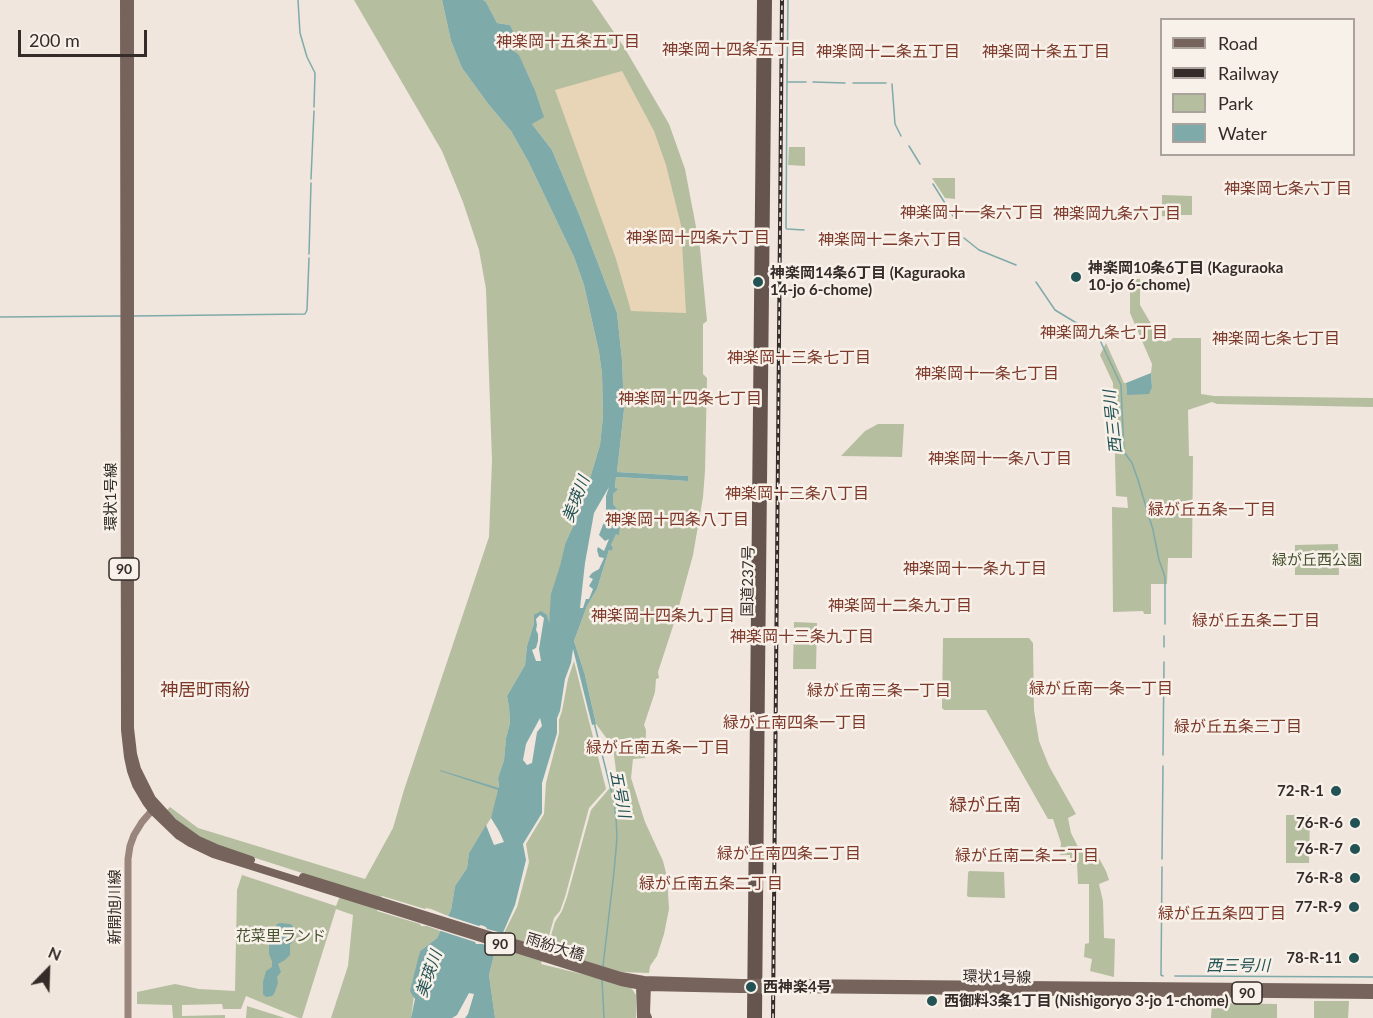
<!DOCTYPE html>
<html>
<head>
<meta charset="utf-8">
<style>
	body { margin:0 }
	#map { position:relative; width:1373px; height:1018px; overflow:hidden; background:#f0e6dd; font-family:Lato,sans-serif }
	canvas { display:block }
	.legend { position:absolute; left:1160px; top:18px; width:195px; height:138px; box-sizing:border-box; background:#f8f1e9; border:2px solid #aaa29c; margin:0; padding:8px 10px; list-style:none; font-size:18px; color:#352c29 }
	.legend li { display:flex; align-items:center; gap:12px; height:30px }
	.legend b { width:30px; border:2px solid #aaa29c }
	.north { position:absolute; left:18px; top:940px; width:60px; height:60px; -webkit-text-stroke:4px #f8f1e9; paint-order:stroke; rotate:23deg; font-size:16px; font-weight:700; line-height:24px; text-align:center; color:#352c29 }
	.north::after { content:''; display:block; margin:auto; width:21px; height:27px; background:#352c29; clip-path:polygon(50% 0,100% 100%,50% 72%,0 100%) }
	.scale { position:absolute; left:18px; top:30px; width:129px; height:27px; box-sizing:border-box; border:3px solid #352c29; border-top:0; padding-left:8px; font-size:18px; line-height:21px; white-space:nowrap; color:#352c29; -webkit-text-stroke:4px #f8f1e9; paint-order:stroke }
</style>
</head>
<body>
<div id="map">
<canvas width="1373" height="1018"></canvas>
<ul class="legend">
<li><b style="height:8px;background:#76635c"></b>Road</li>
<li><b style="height:8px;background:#352c29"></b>Railway</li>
<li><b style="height:16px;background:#b5be9f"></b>Park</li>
<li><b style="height:16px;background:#7faaaa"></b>Water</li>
</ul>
<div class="north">N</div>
<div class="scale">200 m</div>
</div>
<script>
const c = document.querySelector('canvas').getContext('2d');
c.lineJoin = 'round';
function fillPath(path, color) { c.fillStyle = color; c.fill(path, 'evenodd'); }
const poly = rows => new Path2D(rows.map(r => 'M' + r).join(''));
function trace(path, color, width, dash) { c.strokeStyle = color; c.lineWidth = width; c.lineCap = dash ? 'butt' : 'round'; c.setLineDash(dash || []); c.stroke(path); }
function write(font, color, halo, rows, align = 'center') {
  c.font = font + ' Lato,"Noto Sans JP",sans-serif'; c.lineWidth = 5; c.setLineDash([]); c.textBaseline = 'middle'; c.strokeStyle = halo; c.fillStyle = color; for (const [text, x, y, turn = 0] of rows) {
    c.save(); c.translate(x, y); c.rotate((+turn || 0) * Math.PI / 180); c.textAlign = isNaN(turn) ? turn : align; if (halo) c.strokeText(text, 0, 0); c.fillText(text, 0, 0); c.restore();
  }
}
const green = poly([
	[354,0,442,0,451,41,462,68,489,105,511,131,528,161,574,257,584,285,599,352,602,374,603,416,600,445,580,511,565,544,548,627,547,615,534,615,534,623,527,646,525,665,507,696,509,707,510,723,506,738,504,760,498,778,499,789,495,806,491,818,469,853,467,868,455,886,451,910,448,916,431,909,426,908,425,909,382,896,380,898,218,846,198,837,166,811,170,807,198,828,365,879,393,828,404,790,489,537,492,461,486,289,479,250,463,202,442,151],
	[483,0,592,0,624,47,669,124,685,169,700,248,707,321,703,324,703,374,707,378,705,471,703,497,693,555,676,617,658,672,659,678,656,679,655,692,644,725,646,730,645,758,633,759,631,778,645,822,663,861,667,877,669,909,664,934,657,956,650,966,649,973,620,972,547,949,555,922,562,911,567,897,591,810,614,783,616,771,613,747,596,724,585,675,574,641,587,606,597,589,609,550,612,551,613,547,611,545,616,533,621,513,613,504,613,494,617,489,615,489,616,477,688,481,688,476,617,472,624,410,622,360,617,313,581,219,552,150,532,124,534,88,519,56,510,48,515,38,510,25,497,23,486,2],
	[789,147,805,147,805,166,788,165],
	[932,178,955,178,955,199,945,198],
	[1162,195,1192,196,1192,215,1176,215,1176,217,1162,216],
	[1130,279,1140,279,1140,305,1160,339,1170,341,1173,338,1201,338,1201,394,1214,396,1373,398,1373,407,1217,404,1212,402,1188,410,1189,456,1193,456,1192,558,1168,558,1167,584,1151,584,1151,614,1144,614,1143,611,1113,612,1112,507,1128,508,1127,497,1116,496,1113,383,1100,355,1106,343,1124,383,1126,383,1127,394,1152,387,1151,373,1152,364,1130,313],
	[878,424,904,424,902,457,841,456,865,431],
	[1338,544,1339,575,1295,575,1295,545],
	[794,622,817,623,816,669,793,669],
	[943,638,1029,638,1033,643,1034,710,1039,741,1049,766,1076,814,1068,818,1071,833,1080,851,1088,856,1095,851,1106,871,1109,880,1099,884,1103,901,1104,938,1115,939,1114,977,1090,971,1092,959,1084,957,1085,944,1089,943,1089,884,1078,884,1077,862,1070,865,1070,855,1060,855,1061,843,1053,819,1048,819,986,710,944,710,942,708],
	[574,661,606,789,589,808,565,897,560,911,554,918,541,964,630,986,636,995,636,1018,495,1018,489,975,495,951,517,907,529,862,526,844,544,814,546,783,559,733,559,720,562,711,568,679],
	[1286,815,1310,815,1309,863,1286,863],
	[969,871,1004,872,1005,898,969,897,967,896,968,873],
	[242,875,336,906,340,896,378,908,377,911,420,924,421,926,427,926,441,931,437,938,420,951,411,1018,331,1018,348,966,353,915,336,909,302,1018,299,1018,246,996,241,1009,223,1009,222,1004,182,1005,182,1016,225,1015,225,1018,173,1018,172,1005,137,1004,137,992,175,984,199,989,235,991,237,890],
	[1314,1001,1349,1001,1348,1018,1314,1018],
	[1212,1003,1277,1004,1277,1018,1211,1018],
	[247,1006,285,1018,246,1018]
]);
const sand = poly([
	[622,71,654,131,666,165,681,225,686,313,631,311,616,259,555,90]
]);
const water = poly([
	[442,0,483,0,486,2,497,23,510,25,516,38,510,48,519,55,534,88,544,117,532,124,552,150,581,219,617,313,622,360,624,410,617,472,688,476,688,481,616,477,615,488,618,489,613,494,613,504,621,513,619,535,616,534,611,545,613,547,612,551,609,550,597,589,587,606,574,641,585,675,596,724,592,725,573,649,571,663,565,679,560,711,557,718,557,733,542,783,542,813,523,844,526,860,515,905,495,951,489,975,495,1018,465,1018,468,1014,474,994,469,993,457,1015,452,1018,411,1018,415,999,410,991,420,951,437,938,451,910,455,886,467,868,469,853,486,825,494,845,504,842,499,831,491,818,498,790,440,771,440,770,499,788,498,778,504,760,506,738,510,723,509,707,507,696,525,665,527,646,534,623,534,615,541,611,547,615,549,623,551,594,560,566,565,544,580,511,600,445,603,416,602,374,599,352,584,285,574,257,528,161,511,131,489,105,462,68,451,41],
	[609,487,606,496,606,512,613,509,610,521,606,517,599,535,605,541,609,539,604,551,598,547,597,550,599,557,604,558,599,569,592,573,589,577,593,579,589,586,593,589,589,599,586,599,583,608,580,608,585,563,594,513],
	[540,615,544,618,539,649,541,661,536,661,532,650,536,648,538,641,538,634,536,630,537,625,536,619],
	[540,718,542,726,537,732,532,763,527,765,523,760,526,744],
	[1151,373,1152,387,1149,394,1127,395,1126,383],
	[280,923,290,924,292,925,296,934,295,938,290,945,290,955,285,960,278,964,281,972,277,977,278,983,274,994,272,996,266,997,263,994,263,982,266,971,272,967,272,961,269,954,269,945,274,937,275,928,277,924]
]);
const pier = poly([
	[445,915,479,926,481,925,486,927,487,929,506,934,499,949,482,944,476,944,475,942,438,930]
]);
const stream = poly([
	[298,0,300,33,307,57,315,73,314,107],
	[788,0,787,82,806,82],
	[787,82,786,228,787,229,804,230],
	[813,82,845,83],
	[853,83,886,83],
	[892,84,895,124,901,136],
	[909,146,920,164],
	[311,179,314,111],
	[933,184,953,216],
	[964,238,979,250,1016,265],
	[309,254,311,183],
	[1036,282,1055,310,1098,336,1121,385,1124,452,1132,463,1138,480,1153,530,1159,560,1165,577,1165,624],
	[133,316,305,314,307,310,309,258],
	[0,317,122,316],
	[1164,647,1164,636],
	[594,722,614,802,616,818,617,838,614,872,603,966],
	[1163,755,1164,662],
	[1162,859,1163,766],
	[1162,867,1161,975,1163,976],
	[1175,976,1373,977],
	[602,980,604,1018]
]);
const secondary = poly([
	[128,1018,128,859,130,846,134,835,142,822,155,807]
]);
const primary = poly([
	[124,0,125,730,128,757,131,771,136,785,146,802,152,810,179,836,190,843,213,854,621,982,647,987,741,989],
	[130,0,130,728,133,754,137,769,152,799,173,822,198,840,216,848,251,860],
	[303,877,621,976,644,980,741,983],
	[785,983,1373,988],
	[647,984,646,1013,648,1018],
	[785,989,1373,995],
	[641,1018,640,986,641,983]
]);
const trunk = poly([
	[751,1018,761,0],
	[758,1018,761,675,768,0]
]);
const rail = poly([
	[773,1018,782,0]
]);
const primaryBridge = poly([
	[741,983,785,983],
	[741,989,785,989]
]);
const markers = [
	[1076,277,6,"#225253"],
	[758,282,6,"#225253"],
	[1336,791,6,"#225253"],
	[1355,823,6,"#225253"],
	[1355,849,6,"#225253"],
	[1355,878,6,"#225253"],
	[1354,907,6,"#225253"],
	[1354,958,6,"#225253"],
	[751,987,6,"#225253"],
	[932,1001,6,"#225253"]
];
const shields = [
	[124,569,30],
	[500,944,30],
	[1247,993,30]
];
const shieldNames = [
	["90",124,569],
	["90",500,944],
	["90",1247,993]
];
const poiNames = [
	["神楽岡10条6丁目 (Kaguraoka",1088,268,"left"],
	["10-jo 6-chome)",1088,285,"left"],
	["神楽岡14条6丁目 (Kaguraoka",770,273,"left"],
	["14-jo 6-chome)",770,290,"left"],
	["72-R-1",1324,791],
	["76-R-6",1343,823],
	["76-R-7",1343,849],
	["76-R-8",1343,878],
	["77-R-9",1342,907],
	["78-R-11",1342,958],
	["西神楽4号",763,987,"left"],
	["西御料3条1丁目 (Nishigoryo 3-jo 1-chome)",944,1001,"left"]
];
const streetNames = [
	["環状1号線",111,497,-90],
	["国道237号",748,581,-89],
	["新開旭川線",115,907,-90],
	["雨紛大橋",555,947,17],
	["環状1号線",997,977,1]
];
const parkNames = [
	["緑が丘西公園",1317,560],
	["花菜里ランド",281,936]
];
const neighbourhoodNames = [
	["神楽岡十五条五丁目",568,42],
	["神楽岡十四条五丁目",734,50],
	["神楽岡十二条五丁目",888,52],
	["神楽岡十条五丁目",1046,52],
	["神楽岡七条六丁目",1288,189],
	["神楽岡十一条六丁目",972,213],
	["神楽岡九条六丁目",1117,214],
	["神楽岡十四条六丁目",698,238],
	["神楽岡十二条六丁目",890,240],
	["神楽岡九条七丁目",1104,333],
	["神楽岡七条七丁目",1276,339],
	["神楽岡十三条七丁目",799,358],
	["神楽岡十一条七丁目",987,374],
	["神楽岡十四条七丁目",690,399],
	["神楽岡十一条八丁目",1000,459],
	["神楽岡十三条八丁目",797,494],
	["緑が丘五条一丁目",1212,510],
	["神楽岡十四条八丁目",677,520],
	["神楽岡十一条九丁目",975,569],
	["神楽岡十二条九丁目",900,606],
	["神楽岡十四条九丁目",663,616],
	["緑が丘五条二丁目",1256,621],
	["神楽岡十三条九丁目",802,637],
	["緑が丘南一条一丁目",1101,689],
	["緑が丘南三条一丁目",879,691],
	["緑が丘南四条一丁目",795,723],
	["緑が丘五条三丁目",1238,727],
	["緑が丘南五条一丁目",658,748],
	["緑が丘南四条二丁目",789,854],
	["緑が丘南二条二丁目",1027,856],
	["緑が丘南五条二丁目",711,884],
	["緑が丘五条四丁目",1222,914]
];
const waterNames = [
	["西三号川",1113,422,-96],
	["美瑛川",576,499,-69],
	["五号川",620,794,79],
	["西三号川",1238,966],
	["美瑛川",429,974,-71]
];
const quarterNames = [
	["神居町雨紛",205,690],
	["緑が丘南",985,805]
];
fillPath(green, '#b5be9f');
fillPath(sand, '#e8d5b7');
fillPath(water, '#7faaaa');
fillPath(pier, '#f0e6dd');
trace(stream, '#7faaaa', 1.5);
trace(secondary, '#9a857c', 7);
trace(primary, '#76635c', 8);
trace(trunk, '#66544e', 8);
trace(rail, '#352c29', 4);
trace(rail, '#f8f1e9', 1.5, [4.5]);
trace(primaryBridge, '#76635c', 8);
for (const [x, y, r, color] of markers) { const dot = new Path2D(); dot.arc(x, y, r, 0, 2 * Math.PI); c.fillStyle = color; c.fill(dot); trace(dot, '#f8f1e9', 2); }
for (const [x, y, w] of shields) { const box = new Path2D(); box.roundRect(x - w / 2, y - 11, w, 22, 4.5); c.fillStyle = '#f8f1e9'; c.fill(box); trace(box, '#352c29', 1.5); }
write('bold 14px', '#352c29', null, shieldNames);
write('bold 15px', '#352c29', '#f8f1e9', poiNames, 'right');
write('15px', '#352c29', '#f8f1e9', streetNames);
write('15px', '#46512f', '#f8f1e9', parkNames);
write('16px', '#7c392a', '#f8f1e9', neighbourhoodNames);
write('italic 16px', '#225253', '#f8f1e9', waterNames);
write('18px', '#7c392a', '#f8f1e9', quarterNames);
</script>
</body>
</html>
